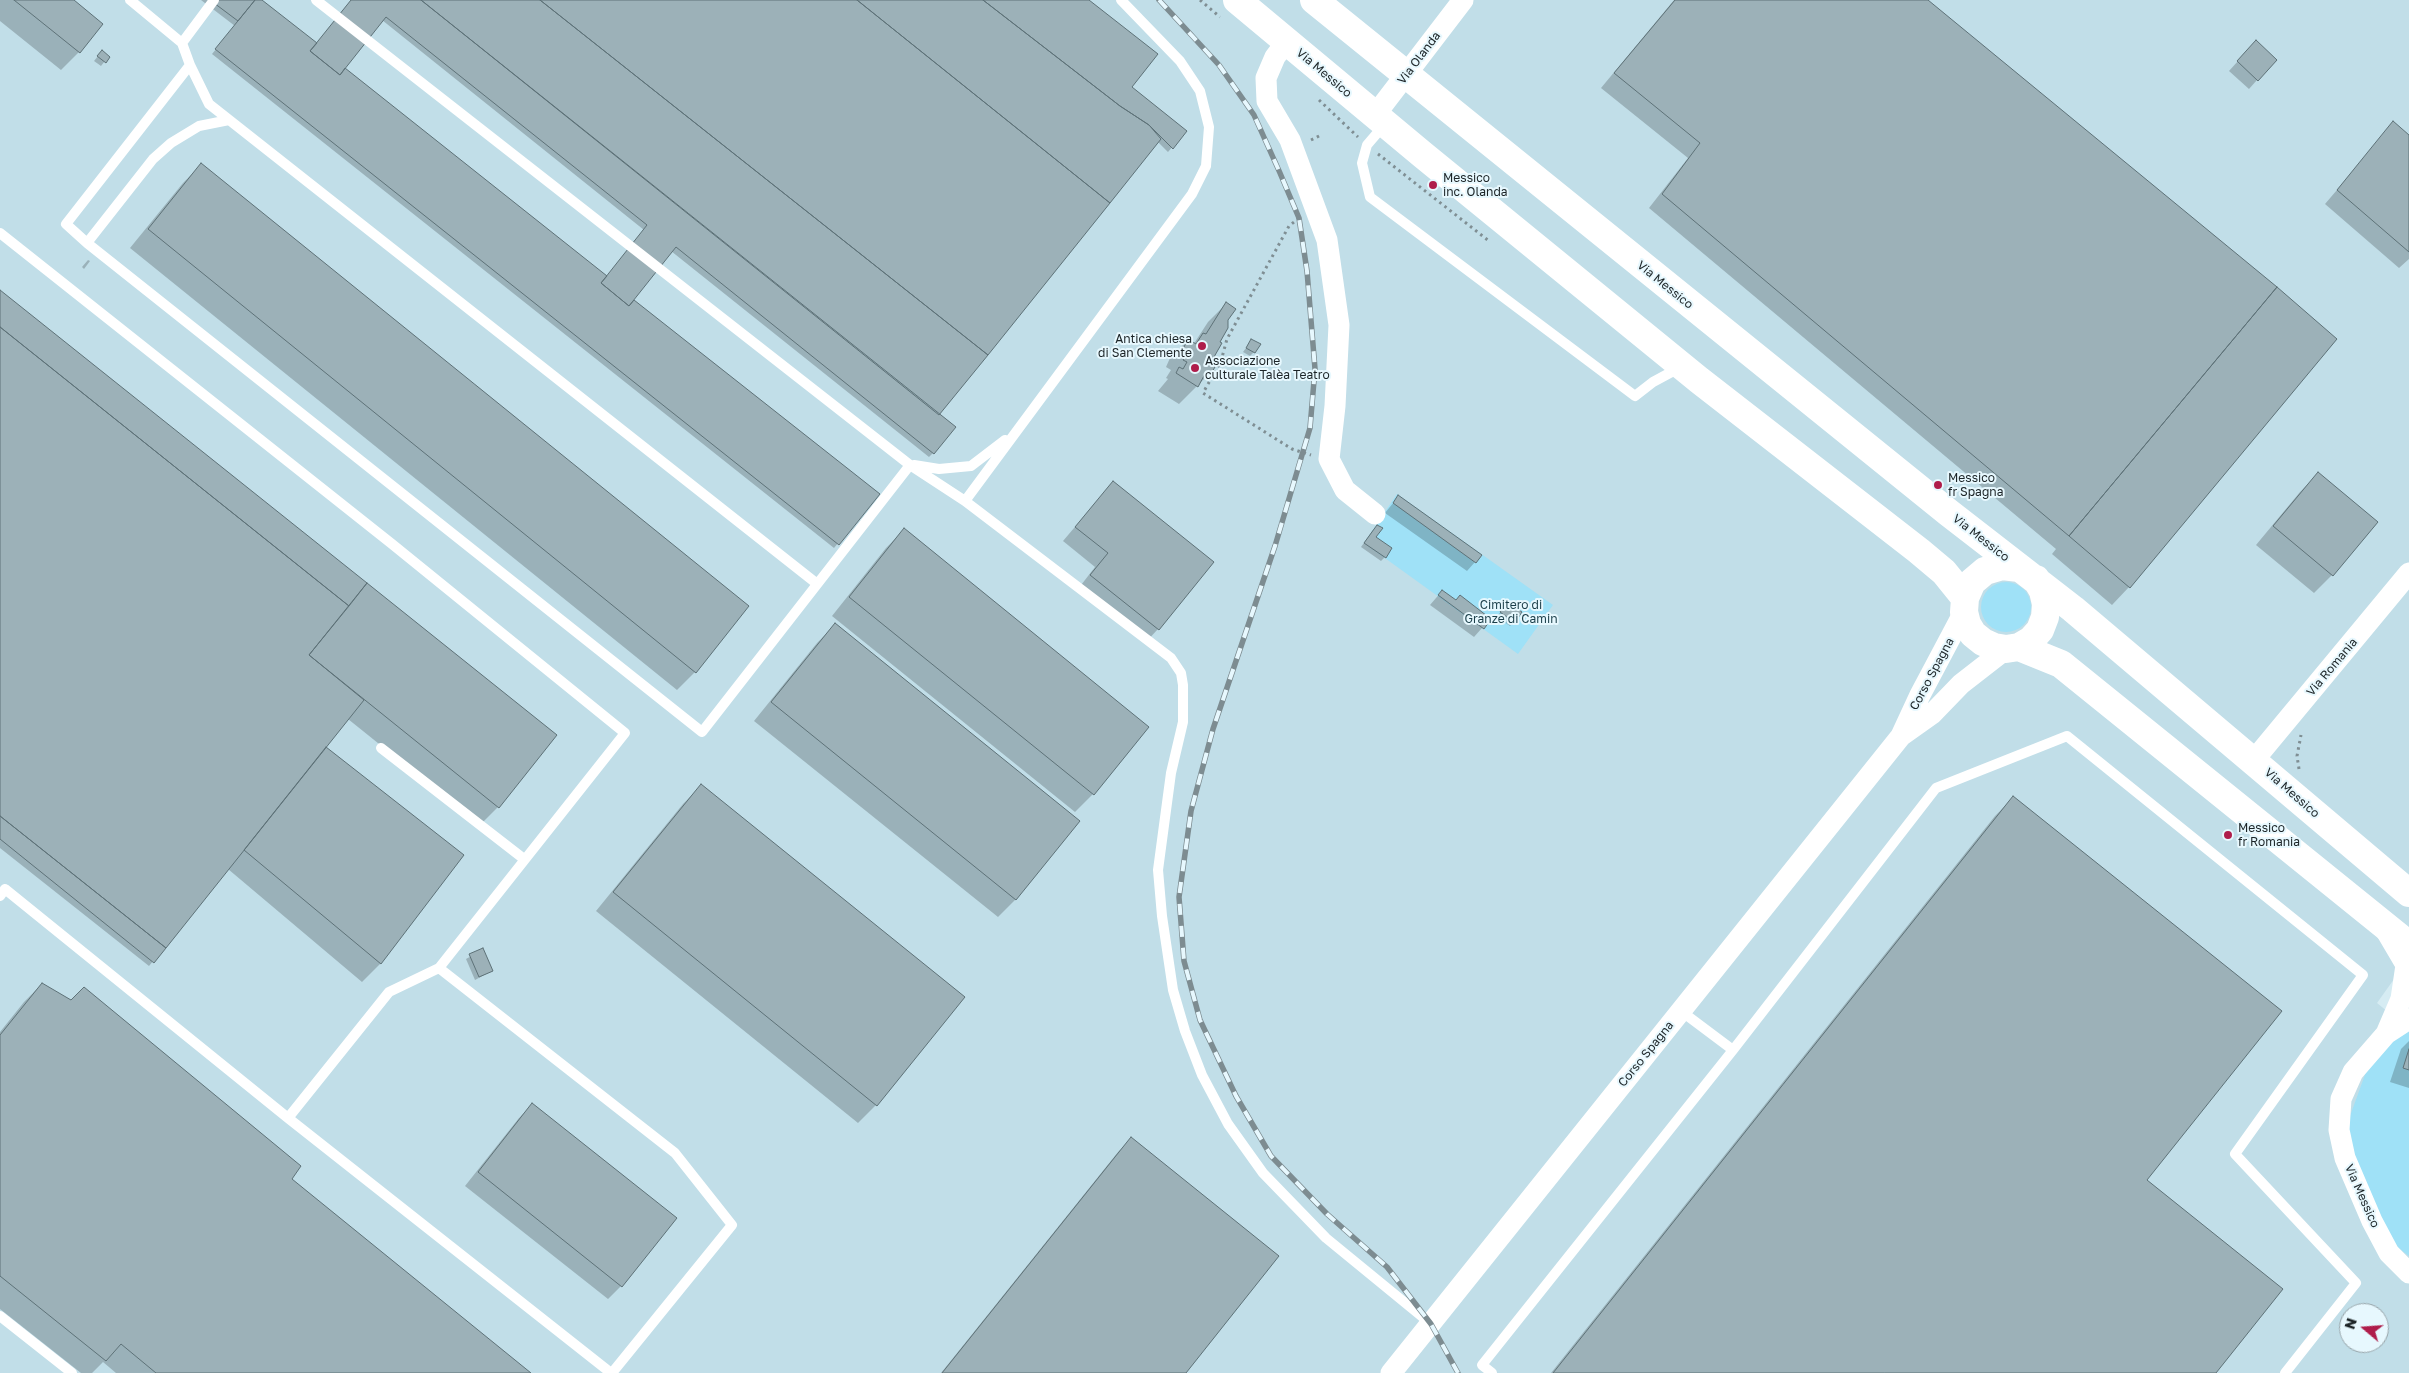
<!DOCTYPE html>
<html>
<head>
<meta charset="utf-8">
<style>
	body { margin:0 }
	#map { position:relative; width:2409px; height:1373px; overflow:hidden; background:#d6ecf3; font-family:"Golos Text",sans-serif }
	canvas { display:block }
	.north { position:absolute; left:2339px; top:1303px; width:50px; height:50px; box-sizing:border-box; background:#e7f8fe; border:1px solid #96a3a8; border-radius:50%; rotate:288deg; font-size:14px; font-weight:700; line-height:20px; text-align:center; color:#1c2427 }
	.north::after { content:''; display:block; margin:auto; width:18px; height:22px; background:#af1d4b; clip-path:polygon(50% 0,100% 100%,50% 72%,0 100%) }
</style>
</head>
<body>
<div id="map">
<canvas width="2409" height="1373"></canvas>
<div class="north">N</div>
</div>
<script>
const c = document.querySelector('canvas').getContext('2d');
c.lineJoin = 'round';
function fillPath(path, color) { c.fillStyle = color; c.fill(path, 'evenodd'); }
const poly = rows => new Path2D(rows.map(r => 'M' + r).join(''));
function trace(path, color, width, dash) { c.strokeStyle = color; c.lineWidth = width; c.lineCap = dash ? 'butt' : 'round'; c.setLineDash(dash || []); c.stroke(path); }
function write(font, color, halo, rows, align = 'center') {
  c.font = font + ' "Golos Text",sans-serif'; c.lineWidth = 4; c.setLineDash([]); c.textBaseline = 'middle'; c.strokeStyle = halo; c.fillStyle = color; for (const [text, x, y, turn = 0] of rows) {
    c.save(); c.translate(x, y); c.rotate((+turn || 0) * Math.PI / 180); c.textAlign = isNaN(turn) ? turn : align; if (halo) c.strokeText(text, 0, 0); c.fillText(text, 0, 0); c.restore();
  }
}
const built = poly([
	[0,0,2409,0,2409,958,2377,1003,2409,1029,2409,1373,0,1373],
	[2349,1313,2379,1313,2379,1343,2349,1343]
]);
const green = poly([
	[1397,494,1553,605,1518,654,1364,543],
	'1981 607a25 25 0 1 1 50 0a25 25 0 1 1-50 0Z',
	[2409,1027,2409,1256,2397,1247,2363,1193,2346,1127,2366,1072,2392,1041]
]);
const shadow = poly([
	[0,0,72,0,79,52,61,70,0,21],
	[201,0,261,0,316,44,351,0,1087,0,1131,87,1186,131,1168,152,1157,141,938,415,933,453,929,457,671,251,632,300,878,494,834,548,212,54,235,26],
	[382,20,644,230,607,277,343,68],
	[1674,0,1926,0,2129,587,2112,605,2052,554,2056,549,1649,208,1688,158,1601,88],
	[2247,51,2257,80,2249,89,2229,71],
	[98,56,108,57,101,66,94,61],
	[2394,123,2409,137,2409,259,2399,268,2325,204],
	[201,165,695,672,677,690,130,248,183,183],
	[88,260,90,261,84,269,82,267],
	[0,291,498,807,480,825,348,719,325,748,462,855,380,964,362,982,228,869,149,966,0,848],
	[1226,304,1227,320,1209,365,1209,374,1179,404,1158,391,1168,379,1166,378,1171,370,1166,367,1170,358,1188,340,1193,344,1195,342,1208,322],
	[1252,340,1254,352,1250,356,1243,352],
	[2318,474,2376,522,2332,575,2314,593,2256,545,2300,492],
	[1113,482,1158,629,1145,643,1078,589,1095,567,1063,541],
	[1398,497,1475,562,1467,571,1385,513],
	[904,530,1147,727,1093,794,1075,812,832,616,886,548],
	[1373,530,1375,538,1385,557,1381,561,1361,547],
	[1442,591,1456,601,1490,619,1474,637,1430,605],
	[1503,608,1514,622,1510,626,1497,617],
	[835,625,1016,899,998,917,754,721,817,643],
	[701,786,876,1105,858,1123,596,911,683,804],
	[2013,798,2215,1373,1551,1373,1995,816],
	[482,950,492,971,475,980,466,959],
	[42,984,290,1179,529,1373,116,1373,103,1362,92,1373,81,1373,0,1309,0,1032,24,1002],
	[2409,1041,2409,1088,2390,1082,2401,1049],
	[532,1105,621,1286,608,1299,465,1186,519,1118],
	[1131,1139,1184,1373,941,1373,1118,1152]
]);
const building = poly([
	[14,0,74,0,103,24,80,53,14,0],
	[210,0,255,0,238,21,210,0],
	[255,0,262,0,317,43,310,51,340,75,345,68,607,276,601,283,629,306,634,300,880,494,839,545,215,49,255,0],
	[351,0,421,0,956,427,934,454,676,247,629,306,601,283,647,225,386,17,340,75,310,51,351,0],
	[421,0,540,0,988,355,939,415,421,0],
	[540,0,857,0,1110,203,988,355,540,0],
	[857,0,983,0,1120,106,1149,125,1161,139,1110,203,857,0],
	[983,0,1089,0,1158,54,1132,87,1187,131,1173,149,1149,125,1120,106,983,0],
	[1675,0,1928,0,2277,287,2069,536,1662,194,1700,143,1614,73,1675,0],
	[2256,40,2277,60,2258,81,2237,61,2256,40],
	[102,50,110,57,106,63,97,56,102,50],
	[2393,121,2409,135,2409,252,2337,190,2393,121],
	[201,163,749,606,696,673,148,229,201,163],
	[2277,287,2337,339,2130,588,2069,536,2277,287],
	[0,290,367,583,349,606,0,327,0,290],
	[1226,302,1236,309,1228,320,1228,328,1220,342,1222,343,1210,364,1215,367,1210,375,1206,372,1198,387,1176,373,1179,367,1183,369,1187,362,1183,360,1188,351,1183,349,1188,339,1196,344,1203,333,1206,334,1226,302],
	[0,327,349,606,309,655,364,700,166,948,0,816,0,327],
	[1251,339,1261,344,1255,353,1246,348,1251,339],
	[2318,472,2378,522,2333,576,2273,526,2318,472],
	[1113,481,1214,562,1159,630,1090,575,1108,553,1075,527,1113,481],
	[1398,495,1482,555,1476,563,1393,503,1398,495],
	[1377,525,1383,528,1376,537,1392,548,1386,558,1364,543,1377,525],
	[904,528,1149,727,1094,795,849,597,904,528],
	[367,583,557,735,499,808,309,655,367,583],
	[1442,590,1456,600,1460,595,1491,619,1484,629,1438,595,1442,590],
	[1507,602,1522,612,1515,623,1500,612,1507,602],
	[835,623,1080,821,1016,900,771,702,835,623],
	[326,747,464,855,381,964,244,850,326,747],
	[701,784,965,997,877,1106,613,892,701,784],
	[2013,796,2282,1011,2147,1180,2283,1289,2216,1373,1553,1373,2013,796],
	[0,816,166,948,154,963,0,839,0,816],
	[483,948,493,971,479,977,469,954,483,948],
	[42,983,71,1000,84,987,301,1166,292,1179,531,1373,156,1373,121,1344,106,1361,0,1276,0,1035,42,983],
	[2409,1049,2409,1070,2403,1068,2409,1049],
	[532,1103,677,1218,622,1287,478,1172,532,1103],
	[1131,1137,1279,1256,1186,1373,942,1373,1131,1137]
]);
const path = poly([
	[1200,0,1220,17],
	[1319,100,1358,137],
	[1311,140,1321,135],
	[1378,154,1489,241],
	[1299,218,1289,226,1227,339,1221,361,1203,393,1292,449,1311,455],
	[2299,769,2297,756,2301,735]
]);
const lane = poly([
	[130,0,182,43,190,65,209,104,816,583],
	[182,43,214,0],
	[229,120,199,126,171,143,153,159,87,243,702,732,910,465,316,0],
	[1385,124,1367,145,1362,163,1370,197,1635,396,1653,382,1679,368],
	[0,233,392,544,625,733,439,968,389,992,288,1118],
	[87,243,66,224,190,65],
	[910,465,965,501,1171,658,1181,673,1183,685,1183,722,1171,773,1158,870,1162,916,1173,990,1185,1031,1202,1075,1228,1124,1263,1173,1326,1238,1431,1324],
	[914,465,939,469,971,466,1005,440],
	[965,501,1192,194,1206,166,1209,127,1200,91,1180,61,1121,0],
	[381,748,524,859],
	[0,896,5,889,288,1118,611,1373],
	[439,968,675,1153,732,1225,612,1373],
	[1681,1011,1733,1050],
	[0,1316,72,1373],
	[1492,1373,1482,1365,1733,1050,1936,788,2067,736,2363,975,2235,1154,2356,1283,2285,1373]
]);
const street = poly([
	[1287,41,1275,57,1266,78,1267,101,1290,140,1327,240,1339,325,1335,406,1329,459,1345,490,1375,514],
	[1375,115,1463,0],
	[1901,736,1932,714,1961,684,2006,649],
	[2254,760,2409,573],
	[2386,931,2406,965,2401,999,2386,1034],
	[2409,1019,2386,1034,2353,1072,2341,1099,2339,1130,2345,1158,2372,1221,2389,1253,2409,1273],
	[1391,1373,1901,736,1920,695,1964,612]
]);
const secondary = poly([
	[1237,0,1423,155,1699,380,1919,551,1944,572,1965,598],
	[1314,0,1949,513,2073,609,2409,893],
	[2019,568,2002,566,1985,571,1972,582,1965,598,1964,612,1967,624,1973,634,1983,642,1994,647,2006,649,2019,647,2031,640,2040,630,2045,617,2046,604,2043,591,2036,579],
	[2019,647,2061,664,2409,945]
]);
const rail = poly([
	[1159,0,1219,65,1254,115,1280,173,1299,218,1307,271,1315,369,1310,428,1275,546,1213,729,1191,811,1179,897,1184,961,1200,1020,1236,1096,1271,1156,1327,1214,1387,1267,1431,1324,1458,1373]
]);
const markers = [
	[1433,185,5,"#af1d4b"],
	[1202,346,5,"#af1d4b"],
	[1195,368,5,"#af1d4b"],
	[1938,485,5,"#af1d4b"],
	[2228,835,5,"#af1d4b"]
];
const streetNames = [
	["Via Olanda",1419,58,-53],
	["Via Messico",1324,73,40],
	["Via Messico",1665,285,39],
	["Via Messico",1981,538,38],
	["Via Romania",2332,667,-50],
	["Corso Spagna",1932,674,-62],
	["Via Messico",2292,793,41],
	["Corso Spagna",1646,1054,-51],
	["Via Messico",2362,1196,66]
];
const poiNames = [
	["Messico",1443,178],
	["inc. Olanda",1443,192],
	["Antica chiesa",1192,339,"right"],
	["di San Clemente",1192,353,"right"],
	["Associazione",1205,361],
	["culturale Talèa Teatro",1205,375],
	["Messico",1948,478],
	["fr Spagna",1948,492],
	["Messico",2238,828],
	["fr Romania",2238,842]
];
const parkNames = [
	["Cimitero di",1511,605],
	["Granze di Camin",1511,619]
];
fillPath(built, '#c1dee8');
fillPath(green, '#9fe1f7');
fillPath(shadow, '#0003');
fillPath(building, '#9cb1b8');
trace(building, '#5e7278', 1);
trace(path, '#7f8e93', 3, [2.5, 4]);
trace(lane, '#fff', 10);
trace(street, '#fff', 21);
trace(secondary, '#fff', 28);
trace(rail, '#7d8c91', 5.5);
trace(rail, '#e7f8fe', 4, [11]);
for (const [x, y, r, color] of markers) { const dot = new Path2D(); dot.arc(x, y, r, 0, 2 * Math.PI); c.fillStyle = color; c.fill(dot); trace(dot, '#e7f8fe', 2); }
write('12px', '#1c2427', '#e7f8fe', streetNames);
write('12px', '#1c2427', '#e7f8fe', poiNames, 'left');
write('12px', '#1b3e49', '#e7f8fe', parkNames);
</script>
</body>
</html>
